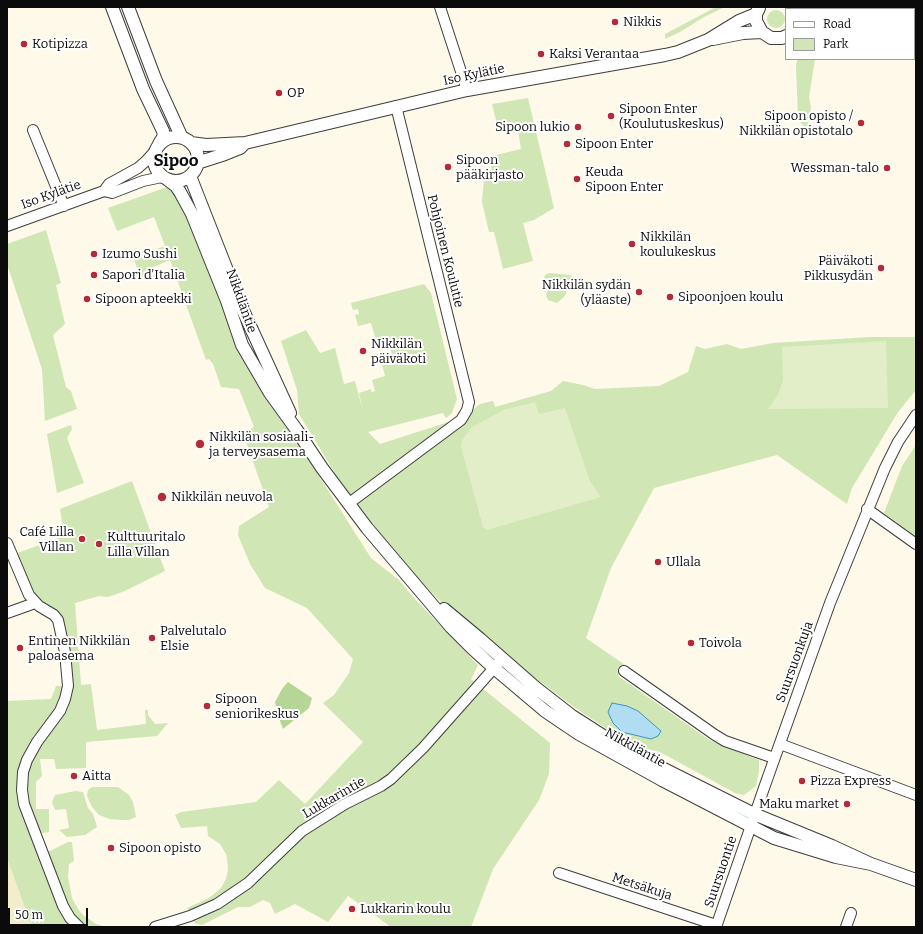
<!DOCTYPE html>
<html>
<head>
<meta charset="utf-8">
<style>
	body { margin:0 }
	#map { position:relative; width:923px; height:934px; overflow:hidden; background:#fef9e9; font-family:Bitter,serif }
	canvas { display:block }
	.frame { position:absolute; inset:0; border:8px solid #0b0b0b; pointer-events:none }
	.legend { position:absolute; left:785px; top:8px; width:130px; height:52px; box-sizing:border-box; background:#fff; border:1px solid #9d9d9d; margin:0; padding:5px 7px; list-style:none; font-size:12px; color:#0b0b0b }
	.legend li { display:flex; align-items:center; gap:8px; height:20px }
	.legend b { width:20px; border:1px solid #9d9d9d }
	.scale { position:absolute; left:8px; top:908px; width:80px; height:18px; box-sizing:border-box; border:2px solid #0b0b0b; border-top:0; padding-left:5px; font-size:12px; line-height:14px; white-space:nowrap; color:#0b0b0b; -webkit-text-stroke:3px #fff; paint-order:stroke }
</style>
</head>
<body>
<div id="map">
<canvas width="923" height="934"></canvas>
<div class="frame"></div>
<ul class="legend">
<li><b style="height:5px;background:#fff"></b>Road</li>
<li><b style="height:11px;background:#d0e6b5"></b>Park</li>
</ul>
<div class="scale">50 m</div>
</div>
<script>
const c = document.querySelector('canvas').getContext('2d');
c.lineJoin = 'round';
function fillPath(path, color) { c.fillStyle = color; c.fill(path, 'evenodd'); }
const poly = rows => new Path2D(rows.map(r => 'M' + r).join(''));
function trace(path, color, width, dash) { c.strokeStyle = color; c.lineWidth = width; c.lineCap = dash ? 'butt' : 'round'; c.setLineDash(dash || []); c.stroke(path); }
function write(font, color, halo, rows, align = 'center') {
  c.font = font + ' Bitter,serif'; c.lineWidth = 4; c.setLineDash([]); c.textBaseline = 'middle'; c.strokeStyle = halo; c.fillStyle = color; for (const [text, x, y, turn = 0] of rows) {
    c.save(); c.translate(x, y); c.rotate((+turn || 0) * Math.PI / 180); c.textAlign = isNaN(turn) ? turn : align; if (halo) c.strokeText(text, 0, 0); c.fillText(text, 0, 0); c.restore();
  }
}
const farmland = poly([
	[7,858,32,927,7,927]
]);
const green = poly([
	[716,7,725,7,704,17,680,32,665,39,665,34],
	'767 19a9 9 0 1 1 18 0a9 9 0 1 1-18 0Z',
	[798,59,815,59,809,97,811,107,807,130,798,120,796,64],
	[528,98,554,208,534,220,523,223,533,261,503,269,494,232,489,232,482,202,484,179,494,176,488,157,521,149,517,124,498,128,492,104],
	[170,186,182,201,258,383,324,484,371,558,399,580,414,598,478,665,471,679,550,743,549,774,539,800,493,869,471,927,391,927,348,896,328,922,295,904,275,914,270,903,263,900,250,907,238,907,202,925,196,924,193,921,187,908,209,898,221,888,226,879,228,870,227,858,226,854,220,844,208,836,207,826,181,828,175,815,181,812,256,802,279,780,305,804,363,742,323,703,334,695,349,673,353,659,307,608,265,588,250,564,238,535,239,526,269,507,243,433,254,427,239,389,221,387,213,364,209,359,206,360,170,260,146,270,148,276,141,279,131,251,137,248,140,255,165,246,154,217,117,231,108,208],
	[46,230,61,283,56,285,65,324,53,335,66,387,71,391,77,409,45,421,42,369,7,264,7,244],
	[549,273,570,275,574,279,564,297,557,303,548,300,546,296,548,288,544,286,543,282,545,275],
	[424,284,431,293,457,399,452,413,446,418,443,413,368,432,380,444,464,417,480,404,493,401,495,407,551,391,563,381,583,385,595,389,659,386,688,372,696,346,705,349,727,344,741,349,773,343,870,337,916,337,916,390,898,412,852,488,847,504,777,455,654,488,611,568,586,638,625,665,618,676,711,741,759,760,759,771,756,786,744,795,735,793,660,752,631,745,574,707,519,666,441,602,423,584,383,537,336,475,299,414,297,390,281,341,306,330,320,353,335,348,344,384,355,381,363,411,359,393,371,389,371,392,375,391,372,380,385,376,380,357,392,354,388,340,377,343,371,323,358,326,355,315,359,314,358,309,353,310,351,303],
	[71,425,72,429,67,438,84,483,57,493,47,434],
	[916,445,916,536,884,513,902,466],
	[132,481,165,571,125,591,108,597,99,596,75,603,81,685,91,684,97,730,146,724,145,710,148,710,148,715,155,724,168,723,157,736,86,742,86,768,56,769,54,759,40,759,42,776,36,782,36,809,49,809,49,832,36,834,43,853,52,850,68,842,72,842,74,861,69,864,68,877,72,898,78,909,83,915,96,924,107,927,32,927,7,858,7,701,51,699,56,686,68,686,58,620,35,603,12,555,64,536,60,509],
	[92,787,118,787,129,795,133,802,136,817,129,820,121,820,110,819,99,815,92,807,87,796,88,790],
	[75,791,83,792,88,808,93,814,97,827,85,835,67,837,59,830,69,828,66,809,55,810,52,802,55,795]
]);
const forest = poly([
	[288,682,312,698,309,708,283,729,277,713,275,702,282,689]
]);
const pitch = poly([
	[886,341,888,408,768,409,778,395,783,380,782,347],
	[535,402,539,414,565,408,590,481,601,497,487,530,483,527,461,447,462,440,472,427,503,410]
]);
const water = poly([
	[612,703,627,706,638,711,661,731,658,736,651,739,622,732,613,723,608,712,612,703]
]);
const minor = poly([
	[440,7,467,90],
	[33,130,64,206],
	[104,191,112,193,143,181,162,177],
	[7,226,104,191,109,184,138,168,146,161,155,151],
	[348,504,461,420,467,410,469,402,396,106],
	[867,509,916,544],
	[7,543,29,595,39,606,54,615,58,620,65,652,68,686,65,699,60,711,37,742,27,760,23,772,22,790,24,804,63,906,70,918,79,927],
	[7,613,35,603],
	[624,671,715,735,725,741,774,758],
	[780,744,916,795],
	[559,873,716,925],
	[155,927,190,916,217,904,248,883,302,831,345,804,381,786,391,779,423,748,502,659],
	[716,927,764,788,830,603,885,468,898,442,916,415],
	[846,927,851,913]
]);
const tertiary = poly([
	[112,7,143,89,163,131,164,136,159,144],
	[128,7,156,81,182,138],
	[793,7,794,9],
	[759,8,756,14,756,21,762,32,771,38,782,38,786,36],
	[713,39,743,33,762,32],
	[914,40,916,40],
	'154 159a22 22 0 1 1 44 0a22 22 0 1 1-44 0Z',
	[191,143,206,145,245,143,467,90,665,55,678,52,708,40,739,21,756,14],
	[197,163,225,154,240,148,244,144],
	[190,176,241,306,290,413],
	[168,180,176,186,180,192,192,214,227,301,242,345,270,393,296,429,322,468,367,528,451,627,472,648,494,668,545,711,579,734,662,780,774,838,836,857,871,864],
	[444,609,480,639,536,688,572,716,611,741,658,766,754,814,832,846,871,864,916,880]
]);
const markers = [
	[615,22,4,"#b42a36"],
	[24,44,4,"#b42a36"],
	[541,54,4,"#b42a36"],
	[279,93,4,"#b42a36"],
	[611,116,4,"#b42a36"],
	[861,123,4,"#b42a36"],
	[578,127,4,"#b42a36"],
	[567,144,4,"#b42a36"],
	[448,167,4,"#b42a36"],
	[887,168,4,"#b42a36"],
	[577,179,4,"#b42a36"],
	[632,244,4,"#b42a36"],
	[94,254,4,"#b42a36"],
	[881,268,4,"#b42a36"],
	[94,275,4,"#b42a36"],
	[639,292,4,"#b42a36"],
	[670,297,4,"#b42a36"],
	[87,299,4,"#b42a36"],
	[363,351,4,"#b42a36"],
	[200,444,5,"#b42a36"],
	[162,497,5,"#b42a36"],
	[82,539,4,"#b42a36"],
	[99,544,4,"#b42a36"],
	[658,562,4,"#b42a36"],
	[152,638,4,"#b42a36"],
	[691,643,4,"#b42a36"],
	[20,648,4,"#b42a36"],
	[207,706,4,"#b42a36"],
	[74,776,4,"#b42a36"],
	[802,781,4,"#b42a36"],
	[847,804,4,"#b42a36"],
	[111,848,4,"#b42a36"],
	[352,909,4,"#b42a36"]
];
const poiNames = [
	["Nikkis",623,22],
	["Kotipizza",32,44],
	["Kaksi Verantaa",549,54],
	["OP",287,93],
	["Sipoon Enter",619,109],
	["(Koulutuskeskus)",619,124],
	["Sipoon opisto /",853,116,"right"],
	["Nikkilän opistotalo",853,131,"right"],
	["Sipoon lukio",570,127,"right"],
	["Sipoon Enter",575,144],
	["Sipoon",456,160],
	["pääkirjasto",456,175],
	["Wessman-talo",879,168,"right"],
	["Keuda",585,172],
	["Sipoon Enter",585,187],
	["Nikkilän",640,237],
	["koulukeskus",640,252],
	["Izumo Sushi",102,254],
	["Päiväkoti",873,261,"right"],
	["Pikkusydän",873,276,"right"],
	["Sapori d'Italia",102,275],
	["Nikkilän sydän",631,285,"right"],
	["(yläaste)",631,300,"right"],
	["Sipoonjoen koulu",678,297],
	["Sipoon apteekki",95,299],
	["Nikkilän",371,344],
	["päiväkoti",371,359],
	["Nikkilän sosiaali-",209,437],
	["ja terveysasema",209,452],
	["Nikkilän neuvola",171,497],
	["Café Lilla",74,532,"right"],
	["Villan",74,547,"right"],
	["Kulttuuritalo",107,537],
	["Lilla Villan",107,552],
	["Ullala",666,562],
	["Palvelutalo",160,631],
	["Elsie",160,646],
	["Entinen Nikkilän",28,641],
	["paloasema",28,656],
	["Toivola",699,643],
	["Sipoon",215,699],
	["seniorikeskus",215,714],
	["Aitta",82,776],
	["Pizza Express",810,781],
	["Maku market",839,804,"right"],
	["Sipoon opisto",119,848],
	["Lukkarin koulu",360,909]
];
const streetNames = [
	["Iso Kylätie",474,75,-12],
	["Iso Kylätie",51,195,-20],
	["Pohjoinen Koulutie",445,251,76],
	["Nikkiläntie",241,301,70],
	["Suursuonkuja",795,662,-70],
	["Nikkiläntie",635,748,29],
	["Lukkarintie",334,798,-30],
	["Suursuontie",721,872,-71],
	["Metsäkuja",642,887,18]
];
const districtNames = [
	["Sipoo",176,161]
];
fillPath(farmland, '#f2edcb');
fillPath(green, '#d0e6b5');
fillPath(forest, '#b5d696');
fillPath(pitch, '#e2eec7');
fillPath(water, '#b1ddf3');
trace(water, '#3b94c6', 1);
trace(minor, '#3e3e3e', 12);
trace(tertiary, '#3e3e3e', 14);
trace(minor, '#fff', 10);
trace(tertiary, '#fff', 12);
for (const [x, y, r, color] of markers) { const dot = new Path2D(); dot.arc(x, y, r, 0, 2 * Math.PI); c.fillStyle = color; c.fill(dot); trace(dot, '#fff', 1.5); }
write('13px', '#0b0b0b', '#fff', poiNames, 'left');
write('13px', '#0b0b0b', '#fff', streetNames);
write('bold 17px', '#0b0b0b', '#fff', districtNames);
</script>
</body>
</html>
